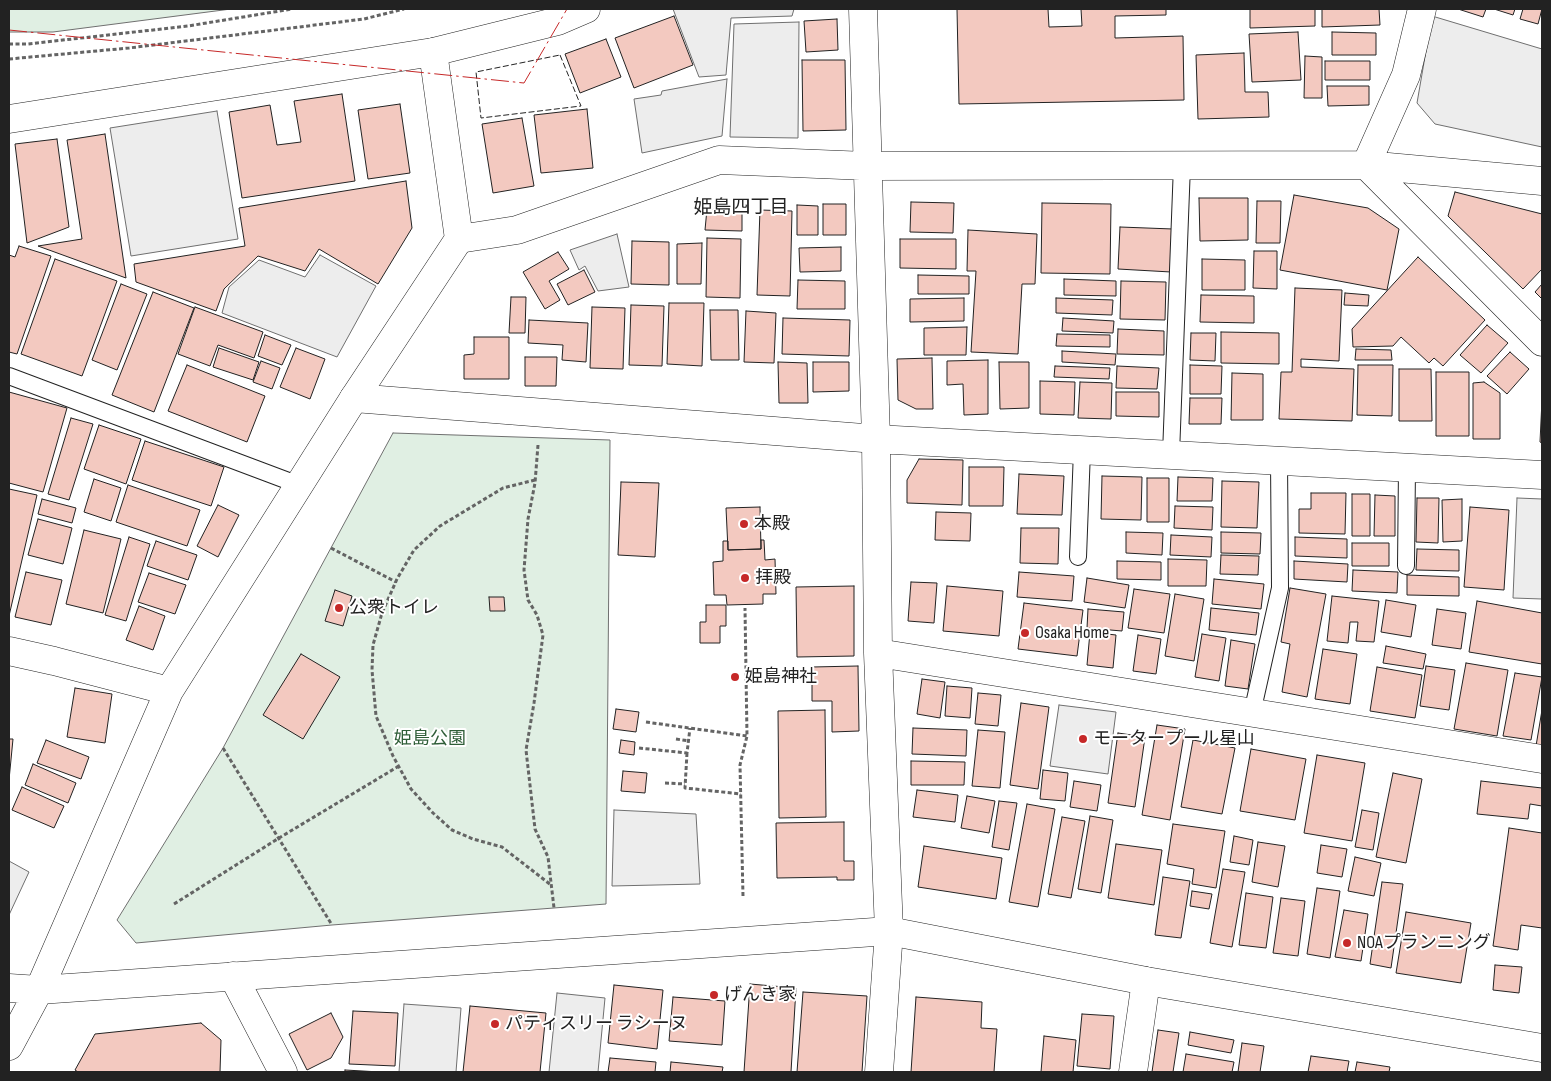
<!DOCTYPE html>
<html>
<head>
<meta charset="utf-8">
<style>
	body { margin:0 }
	#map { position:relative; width:1551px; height:1081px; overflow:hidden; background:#fff; font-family:"Sofia Sans Condensed",sans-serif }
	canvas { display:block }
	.frame { position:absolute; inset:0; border:10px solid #222; pointer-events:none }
</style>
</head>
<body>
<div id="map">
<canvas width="1551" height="1081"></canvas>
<div class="frame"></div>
</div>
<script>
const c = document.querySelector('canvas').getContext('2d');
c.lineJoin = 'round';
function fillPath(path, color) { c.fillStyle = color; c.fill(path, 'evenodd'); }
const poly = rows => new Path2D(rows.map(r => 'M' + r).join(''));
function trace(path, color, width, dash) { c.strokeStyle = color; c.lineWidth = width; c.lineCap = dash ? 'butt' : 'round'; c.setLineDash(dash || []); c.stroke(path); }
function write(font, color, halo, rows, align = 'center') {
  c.font = font + ' "Sofia Sans Condensed","Noto Sans JP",sans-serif'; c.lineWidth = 4; c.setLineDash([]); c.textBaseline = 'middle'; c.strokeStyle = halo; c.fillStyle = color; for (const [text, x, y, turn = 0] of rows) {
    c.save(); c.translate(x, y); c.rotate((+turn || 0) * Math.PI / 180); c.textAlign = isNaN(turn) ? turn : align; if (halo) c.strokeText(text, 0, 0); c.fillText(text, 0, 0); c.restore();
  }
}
const green = poly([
	[9,9,231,9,53,32,9,32,9,9],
	[393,433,610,440,606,904,332,925,136,943,117,920,223,748,393,433]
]);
const parking = poly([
	[673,9,794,9,792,16,731,18,726,75,699,77,673,9],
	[1432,16,1542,49,1542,147,1435,124,1417,103,1432,16],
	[799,22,798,138,730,137,734,24,799,22],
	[727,79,722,136,642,153,634,99,661,95,662,91,727,79],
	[217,111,238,239,131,256,110,128,217,111],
	[617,234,629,287,598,291,585,266,579,270,570,250,617,234],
	[320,255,376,286,337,357,222,313,229,287,259,260,305,277,320,255],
	[1517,498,1542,499,1542,599,1513,598,1517,498],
	[1059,705,1116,712,1108,774,1050,766,1059,705],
	[614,810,696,814,700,884,612,886,614,810],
	[9,861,29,872,9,915,9,861],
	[557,993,605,998,598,1072,549,1072,557,993],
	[404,1004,461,1008,456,1072,399,1072,404,1004]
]);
const building = poly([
	[957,9,1048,9,1049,27,1082,26,1081,9,1166,9,1166,15,1115,16,1115,38,1183,36,1184,100,959,104,957,9],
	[1250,9,1315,9,1315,26,1250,28,1250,9],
	[1322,9,1379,9,1380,25,1322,27,1322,9],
	[1458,9,1486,9,1483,17,1458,9],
	[1494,9,1515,9,1513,15,1494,9],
	[1523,9,1542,9,1538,24,1520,19,1523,9],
	[674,16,693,65,634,88,615,38,674,16],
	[837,19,838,50,806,52,804,21,837,19],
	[1298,32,1301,80,1252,82,1249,34,1298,32],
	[1332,32,1376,33,1376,55,1332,55,1332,32],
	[606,39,621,77,580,93,565,54,606,39],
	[1244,53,1245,92,1268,92,1269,117,1198,119,1196,55,1244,53],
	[1305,56,1322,57,1322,98,1304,98,1305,56],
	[802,60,845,60,846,130,803,131,802,60],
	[1325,61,1370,61,1370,80,1325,80,1325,61],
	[1327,86,1369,86,1369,105,1328,106,1327,86],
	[342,94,355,181,242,198,229,112,270,105,277,145,301,142,294,101,342,94],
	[400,104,410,173,368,179,358,110,400,104],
	[587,109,593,168,541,173,534,115,587,109],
	[522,118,534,186,493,193,482,124,522,118],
	[105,134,126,278,38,246,82,239,67,140,105,134],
	[57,139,69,227,27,243,15,144,57,139],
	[406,181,412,228,378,284,319,249,305,271,258,256,224,289,216,311,136,282,134,264,245,246,239,208,406,181],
	[1455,192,1542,214,1542,269,1523,289,1448,216,1455,192],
	[1294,195,1368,208,1399,229,1387,290,1280,270,1294,195],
	[1199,198,1248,198,1248,240,1200,241,1199,198],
	[1257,201,1281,201,1280,243,1256,243,1257,201],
	[911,202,954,203,953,233,910,232,911,202],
	[1042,203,1111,204,1110,274,1041,273,1042,203],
	[823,204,846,204,846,235,823,235,823,204],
	[797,205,818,206,818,235,797,235,797,205],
	[707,209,742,211,742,231,705,230,707,209],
	[760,210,792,211,790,296,757,295,760,210],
	[1120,227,1173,229,1171,272,1118,269,1120,227],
	[968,230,1037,234,1035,284,1022,284,1018,354,971,352,976,271,967,271,968,230],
	[707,238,741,239,740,298,706,297,707,238],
	[900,239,956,239,956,269,900,268,900,239],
	[632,241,669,242,669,285,631,284,632,241],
	[702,243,701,284,677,284,677,244,702,243],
	[19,246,51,256,17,354,9,352,9,255,15,257,19,246],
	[841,247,841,271,800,272,799,248,841,247],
	[1254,251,1277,251,1277,289,1253,288,1254,251],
	[558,252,569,269,549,281,560,300,545,309,523,272,558,252],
	[1418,257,1485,320,1443,366,1434,358,1429,363,1401,337,1393,346,1353,347,1352,329,1418,257],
	[55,259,117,281,82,376,21,354,55,259],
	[1202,259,1245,260,1245,290,1202,290,1202,259],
	[584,270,595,292,568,305,557,284,584,270],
	[918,275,969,276,969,294,918,294,918,275],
	[1064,279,1116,281,1116,296,1064,295,1064,279],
	[798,280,845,281,845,309,797,309,798,280],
	[1121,281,1166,282,1165,320,1120,319,1121,281],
	[121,284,147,294,117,370,92,360,121,284],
	[1542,284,1542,299,1535,292,1542,284],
	[1295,288,1342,290,1339,361,1301,359,1301,367,1354,369,1352,421,1279,419,1281,372,1292,372,1295,288],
	[153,292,194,308,154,412,112,395,153,292],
	[1345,293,1369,295,1368,306,1344,305,1345,293],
	[1201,295,1254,296,1254,323,1200,322,1201,295],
	[511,297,526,297,525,333,509,333,511,297],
	[964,298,964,321,910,322,910,299,964,298],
	[1056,298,1113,300,1112,315,1056,313,1056,298],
	[669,303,704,303,702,366,667,364,669,303],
	[631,305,664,306,662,366,629,365,631,305],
	[195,307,263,332,254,358,218,345,210,366,178,354,195,307],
	[592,307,625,308,623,369,590,368,592,307],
	[710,310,738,310,739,360,711,360,710,310],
	[746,311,776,313,774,363,744,362,746,311],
	[783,318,850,320,849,356,782,354,783,318],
	[1063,318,1114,321,1113,333,1062,331,1063,318],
	[529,320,588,323,586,362,562,360,563,345,528,343,529,320],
	[1487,325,1508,343,1481,373,1460,355,1487,325],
	[967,327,966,355,924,355,924,328,967,327],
	[1118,329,1164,331,1164,355,1117,354,1118,329],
	[1221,332,1279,333,1279,364,1221,363,1221,332],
	[1191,333,1216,333,1215,361,1190,360,1191,333],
	[1057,334,1110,335,1110,347,1056,346,1057,334],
	[265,335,291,345,282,365,258,356,265,335],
	[474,337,509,337,509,379,464,379,464,355,474,354,474,337],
	[219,348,259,362,253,380,213,367,219,348],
	[296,348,325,359,310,399,280,387,296,348],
	[1356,349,1391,350,1392,360,1355,360,1356,349],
	[1062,351,1116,354,1115,365,1062,362,1062,351],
	[1510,352,1529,369,1507,394,1487,376,1510,352],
	[525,357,557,357,556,386,525,386,525,357],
	[932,358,933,409,916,409,898,400,897,359,932,358],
	[988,360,988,414,964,415,963,384,947,385,947,361,988,360],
	[261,361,280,368,272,389,253,382,261,361],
	[778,362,807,363,808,403,779,403,778,362],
	[813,362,849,362,849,391,813,392,813,362],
	[999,362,1029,362,1029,408,1000,409,999,362],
	[187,365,265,396,247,442,168,411,187,365],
	[1190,365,1222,366,1221,394,1190,394,1190,365],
	[1358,365,1393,365,1392,416,1357,415,1358,365],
	[1055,366,1110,368,1109,379,1054,377,1055,366],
	[1117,366,1159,368,1157,389,1116,388,1117,366],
	[1399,369,1431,369,1432,421,1399,421,1399,369],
	[1436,372,1469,372,1469,436,1436,436,1436,372],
	[1232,373,1263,374,1263,420,1231,420,1232,373],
	[1040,381,1075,382,1074,415,1040,414,1040,381],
	[1080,382,1112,383,1111,419,1078,418,1080,382],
	[1484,382,1500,393,1500,439,1473,439,1473,383,1484,382],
	[9,392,67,408,43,492,9,483,9,392],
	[1116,392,1159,392,1159,417,1116,416,1116,392],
	[1190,398,1222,398,1221,424,1189,424,1190,398],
	[1542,400,1542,443,1540,442,1542,400],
	[71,418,93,424,69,500,48,494,71,418],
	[99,425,141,439,126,484,84,469,99,425],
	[145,441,224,467,211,506,132,480,145,441],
	[919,459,963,460,962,505,907,503,907,480,919,459],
	[969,467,1004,467,1003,506,969,506,969,467],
	[1019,474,1064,476,1062,515,1017,514,1019,474],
	[1102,476,1142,477,1141,520,1101,519,1102,476],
	[1178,477,1213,478,1212,501,1177,501,1178,477],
	[1147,478,1169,478,1169,522,1147,522,1147,478],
	[94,479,121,488,111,521,84,512,94,479],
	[1222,481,1259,482,1257,528,1221,527,1222,481],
	[621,482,659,483,655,557,618,555,621,482],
	[128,485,200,510,187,546,116,522,128,485],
	[9,489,37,495,9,616,9,489],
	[1311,493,1346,493,1345,534,1299,533,1299,509,1311,509,1311,493],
	[1352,494,1370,494,1370,536,1352,536,1352,494],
	[1375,495,1395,496,1395,536,1374,536,1375,495],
	[1417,498,1439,498,1438,543,1416,542,1417,498],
	[42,499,76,508,72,523,38,514,42,499],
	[1462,499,1462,541,1443,542,1442,500,1462,499],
	[218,505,239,515,218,557,197,546,218,505],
	[1175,506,1213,507,1212,530,1174,528,1175,506],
	[760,507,761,549,728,550,726,508,760,507],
	[1470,507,1509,510,1504,590,1464,587,1470,507],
	[936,512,971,513,970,541,935,540,936,512],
	[38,519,72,528,63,564,28,555,38,519],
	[1021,528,1059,528,1058,564,1020,563,1021,528],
	[84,530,121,539,103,613,66,604,84,530],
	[1126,532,1163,533,1162,555,1126,553,1126,532],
	[1221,532,1261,533,1260,554,1221,553,1221,532],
	[1171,535,1212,537,1211,557,1170,555,1171,535],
	[129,537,150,544,126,621,105,615,129,537],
	[1295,537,1347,539,1347,558,1295,556,1295,537],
	[761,540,764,540,765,560,775,559,776,594,763,594,763,604,727,605,726,595,714,595,713,562,723,561,723,541,728,541,728,550,761,549,761,540],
	[156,541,197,555,188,580,147,566,156,541],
	[1352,543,1389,543,1389,566,1352,566,1352,543],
	[1417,549,1459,550,1459,571,1416,570,1417,549],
	[1221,555,1259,556,1258,575,1220,574,1221,555],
	[1168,559,1207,560,1206,586,1168,586,1168,559],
	[1117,561,1161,562,1161,580,1117,579,1117,561],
	[1294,561,1348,564,1347,582,1294,579,1294,561],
	[1353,570,1398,572,1397,593,1352,591,1353,570],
	[26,572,62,580,51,625,15,617,26,572],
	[1019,572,1074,576,1072,601,1017,597,1019,572],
	[149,573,186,585,175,614,138,602,149,573],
	[1407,575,1459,577,1459,596,1407,595,1407,575],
	[1087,578,1129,585,1125,608,1084,602,1087,578],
	[1214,579,1264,584,1261,609,1212,604,1214,579],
	[911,582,937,583,934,623,908,621,911,582],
	[854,586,854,656,797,657,796,587,854,586],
	[947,586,1003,591,999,636,943,631,947,586],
	[1290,588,1326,594,1307,697,1282,692,1290,644,1281,642,1290,588],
	[1134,589,1170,594,1164,633,1128,628,1134,589],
	[335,590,352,596,343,626,325,621,335,590],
	[1175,594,1204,599,1194,661,1165,656,1175,594],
	[1332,596,1379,601,1374,642,1356,641,1358,622,1350,622,1348,643,1327,641,1332,596],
	[489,597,504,597,505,611,490,611,489,597],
	[1386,600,1416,605,1411,637,1381,632,1386,600],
	[1477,601,1542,613,1542,664,1469,652,1477,601],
	[1024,603,1083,610,1077,656,1018,649,1024,603],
	[706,605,726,605,726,626,720,626,720,643,700,643,700,622,706,622,706,605],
	[139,606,165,616,153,650,126,640,139,606],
	[1211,608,1259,613,1256,635,1209,630,1211,608],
	[1088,609,1124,612,1122,631,1087,628,1088,609],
	[1437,609,1466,613,1461,649,1432,645,1437,609],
	[1090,632,1116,635,1113,668,1087,665,1090,632],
	[1202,634,1226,638,1219,681,1195,677,1202,634],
	[1138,635,1161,639,1156,674,1133,671,1138,635],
	[1231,640,1255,644,1248,689,1225,686,1231,640],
	[1386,646,1426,654,1423,669,1383,663,1386,646],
	[1323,649,1357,654,1350,704,1315,699,1323,649],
	[301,654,340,677,303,739,263,715,301,654],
	[1466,663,1508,670,1497,736,1454,729,1466,663],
	[858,666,859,731,832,732,832,701,812,701,812,667,858,666],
	[1426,666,1455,670,1449,710,1420,706,1426,666],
	[1377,667,1422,675,1415,718,1370,711,1377,667],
	[1515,673,1542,677,1531,740,1503,736,1515,673],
	[922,679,945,682,940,718,917,714,922,679],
	[947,686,972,688,970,718,945,716,947,686],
	[75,688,112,694,105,743,67,737,75,688],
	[978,693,1001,695,998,726,975,724,978,693],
	[1021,703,1049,707,1038,789,1010,785,1021,703],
	[616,709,639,712,636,732,613,729,616,709],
	[825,710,826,817,779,818,778,711,825,710],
	[1542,710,1542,747,1536,746,1542,710],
	[1157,725,1185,729,1170,820,1142,815,1157,725],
	[913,728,967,730,966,756,912,754,913,728],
	[978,730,1005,732,1000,788,972,786,978,730],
	[1118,733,1145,737,1135,807,1108,803,1118,733],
	[9,739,13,739,9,780,9,739],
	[46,740,89,757,81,779,37,763,46,740],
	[621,740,635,742,634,755,619,753,621,740],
	[1193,740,1235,748,1222,814,1181,807,1193,740],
	[1251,749,1306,759,1295,820,1240,811,1251,749],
	[1317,755,1365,763,1352,841,1304,833,1317,755],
	[911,761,965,762,964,785,911,785,911,761],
	[33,764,76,783,68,803,25,785,33,764],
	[1043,770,1068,773,1065,801,1040,799,1043,770],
	[623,771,647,773,645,793,621,791,623,771],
	[1393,773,1422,779,1406,863,1376,857,1393,773],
	[1074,781,1101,785,1097,811,1070,807,1074,781],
	[1481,781,1542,788,1542,806,1530,804,1528,819,1477,814,1481,781],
	[22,787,64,806,54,828,12,810,22,787],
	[917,790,958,795,955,822,913,817,917,790],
	[967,796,995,801,989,833,961,828,967,796],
	[999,801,1017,803,1009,850,992,847,999,801],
	[1027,804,1055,809,1038,907,1009,902,1027,804],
	[1362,810,1379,813,1373,850,1355,847,1362,810],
	[1090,816,1113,820,1101,893,1078,889,1090,816],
	[1062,817,1085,821,1071,898,1048,894,1062,817],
	[844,822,844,861,854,861,854,880,837,880,837,877,777,878,776,823,844,822],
	[1173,824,1225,831,1216,888,1192,884,1194,869,1167,864,1173,824],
	[1509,828,1542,833,1542,928,1521,925,1518,950,1493,946,1509,828],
	[1234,836,1253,840,1249,865,1230,862,1234,836],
	[1258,842,1285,846,1278,887,1252,882,1258,842],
	[1116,844,1162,850,1154,905,1108,898,1116,844],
	[1321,845,1347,849,1342,877,1317,873,1321,845],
	[924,846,1002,858,996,899,918,887,924,846],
	[1355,857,1381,863,1374,896,1348,891,1355,857],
	[1223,869,1245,872,1232,947,1210,943,1223,869],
	[1163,877,1190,881,1181,938,1155,935,1163,877],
	[1382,882,1403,884,1391,968,1370,964,1382,882],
	[1317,888,1340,891,1330,958,1307,954,1317,888],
	[1192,891,1212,894,1209,909,1190,906,1192,891],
	[1246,893,1273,897,1266,948,1239,945,1246,893],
	[1281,898,1305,901,1298,956,1273,953,1281,898],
	[1344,910,1368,914,1361,961,1335,957,1344,910],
	[1406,912,1471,923,1461,983,1396,973,1406,912],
	[1495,965,1522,967,1519,993,1493,990,1495,965],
	[750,984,796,988,791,1072,744,1072,750,984],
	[614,985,663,990,657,1049,608,1043,614,985],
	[803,992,867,996,862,1072,797,1072,803,992],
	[673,997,725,1001,722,1045,669,1041,673,997],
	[916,997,982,1002,981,1028,997,1029,994,1072,911,1072,916,997],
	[470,1006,546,1013,540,1072,463,1072,470,1006],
	[353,1011,398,1013,395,1066,349,1064,353,1011],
	[331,1013,343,1037,331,1058,307,1070,289,1034,331,1013],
	[1082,1014,1114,1016,1110,1069,1077,1066,1082,1014],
	[201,1023,221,1040,220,1072,78,1072,75,1070,95,1034,201,1023],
	[1158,1030,1179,1033,1173,1072,1152,1072,1158,1030],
	[1190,1032,1234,1040,1231,1053,1188,1045,1190,1032],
	[1044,1036,1076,1040,1073,1072,1041,1072,1044,1036],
	[1242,1043,1264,1046,1260,1072,1238,1072,1242,1043],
	[1186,1054,1234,1062,1232,1072,1183,1072,1186,1054],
	[1311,1056,1349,1061,1347,1072,1308,1072,1311,1056],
	[610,1058,656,1062,655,1072,608,1072,610,1058],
	[671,1062,723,1067,722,1072,670,1072,671,1062],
	[1357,1062,1390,1067,1389,1072,1355,1072,1357,1062],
	[345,1070,380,1072,345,1072,345,1070]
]);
const path = poly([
	[9,44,28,44,188,26,292,9],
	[9,59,129,48,364,19,404,9],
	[538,445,535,483,528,519,524,570,528,600,537,615,543,635,534,703,526,750,535,829,548,857,554,908],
	[535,480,503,488,440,526,414,550,397,579,382,613,373,645,372,670,376,716,393,756,411,789,433,813,452,830,473,839,502,847,551,885],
	[331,548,396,582],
	[646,722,747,736],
	[676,739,689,741],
	[223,748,332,925],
	[639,748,687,753,690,728],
	[687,753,685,788,741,794],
	[665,783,685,784],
	[743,896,740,765,747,736,745,608],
	[174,904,279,838,399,766]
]);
const service = poly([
	[9,376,299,485],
	[1171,454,1182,165],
	[1078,557,1082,450],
	[1406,566,1407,467],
	[1252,713,1280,588,1279,460]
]);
const minor = poly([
	[863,9,876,439,878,653,889,931,879,1072],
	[1422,9,1406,75,1366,165,1542,181],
	[9,119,433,52,558,21,586,9],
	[459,239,517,230,719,160,867,166,1366,165,1542,342],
	[354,398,876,439,1542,475],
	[878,653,1542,759],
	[233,976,283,1072],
	[1133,1072,1146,981]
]);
const tertiary = poly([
	[9,651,54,661,169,691],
	[9,988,39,990,889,931,1146,981,1542,1048],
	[9,1046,39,990,169,691,354,398,459,239,433,52]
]);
const fence = poly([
	[560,55,581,106,481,118,476,72,560,55]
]);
const power = poly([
	[9,30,524,83,567,9]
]);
const markers = [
	[744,524,5,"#c62828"],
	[745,578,5,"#c62828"],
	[339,608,5,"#c62828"],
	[1025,633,5,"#c62828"],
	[735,677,5,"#c62828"],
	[1083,739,5,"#c62828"],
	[1347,943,5,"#c62828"],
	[714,995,5,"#c62828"],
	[495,1024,5,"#c62828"]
];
const poiNames = [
	["本殿",754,524],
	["拝殿",755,578],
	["公衆トイレ",349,608],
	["Osaka Home",1035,633],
	["姫島神社",745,677],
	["モータープール星山",1093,739],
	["NOAプランニング",1357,943],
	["げんき家",724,995],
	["パティスリー ラシーヌ",505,1024]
];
const parkNames = [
	["姫島公園",430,739]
];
const neighbourhoodNames = [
	["姫島四丁目",741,208]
];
fillPath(green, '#e0efe3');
trace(green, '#6f6f6f', 1);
fillPath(parking, '#ededed');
trace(parking, '#6f6f6f', 1);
fillPath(building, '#f3c9c0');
trace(building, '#222', 1);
trace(service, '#222', 18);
trace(minor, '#222', 29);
trace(tertiary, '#222', 29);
trace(path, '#646464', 3, [4, 2.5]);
trace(service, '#fff', 16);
trace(minor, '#fff', 28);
trace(tertiary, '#fff', 28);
trace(fence, '#222', 1, [6, 2.5]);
trace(power, '#c62828', 1, [18, 4, 2.5, 4]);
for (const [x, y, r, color] of markers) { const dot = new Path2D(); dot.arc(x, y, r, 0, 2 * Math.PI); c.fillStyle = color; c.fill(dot); trace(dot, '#fff', 2); }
write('18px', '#222', '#fff', poiNames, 'left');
write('18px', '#2f5e38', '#fff', parkNames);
write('19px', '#222', '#fff', neighbourhoodNames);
</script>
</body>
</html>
